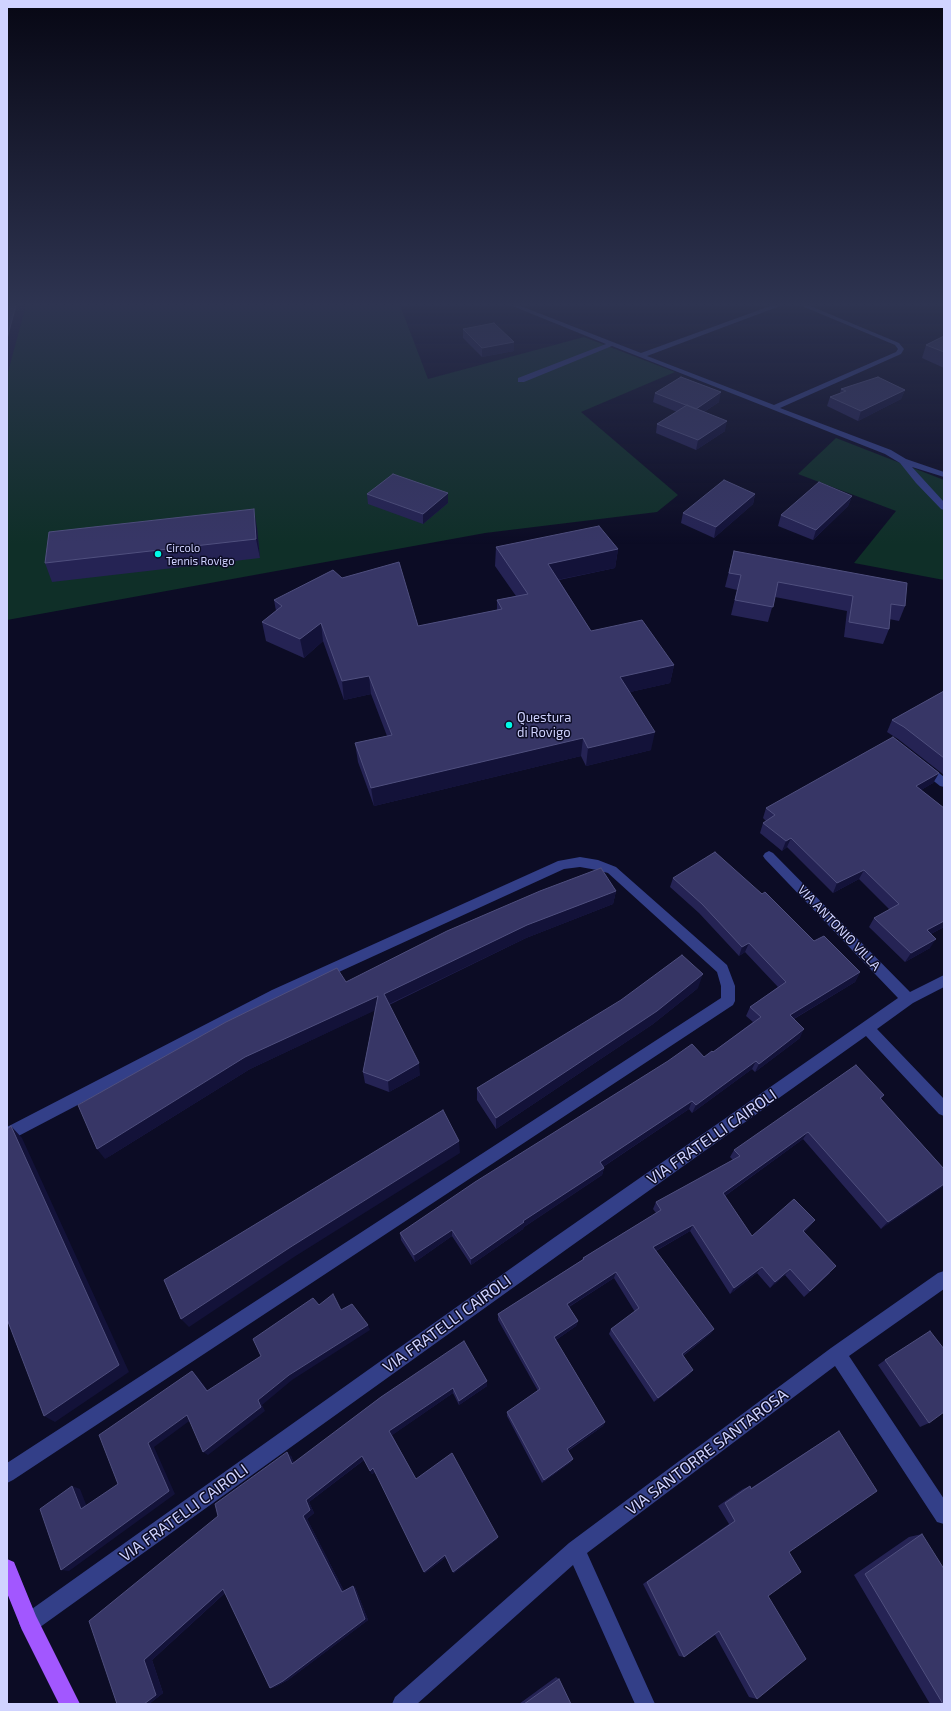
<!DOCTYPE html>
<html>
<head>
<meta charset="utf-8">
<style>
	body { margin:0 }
	#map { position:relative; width:951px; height:1711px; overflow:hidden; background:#0c0c25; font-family:"Exo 2",sans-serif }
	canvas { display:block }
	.frame { position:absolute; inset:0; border:8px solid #d0d3ff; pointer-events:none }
</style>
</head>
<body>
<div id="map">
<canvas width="951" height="1711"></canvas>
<div class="frame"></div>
</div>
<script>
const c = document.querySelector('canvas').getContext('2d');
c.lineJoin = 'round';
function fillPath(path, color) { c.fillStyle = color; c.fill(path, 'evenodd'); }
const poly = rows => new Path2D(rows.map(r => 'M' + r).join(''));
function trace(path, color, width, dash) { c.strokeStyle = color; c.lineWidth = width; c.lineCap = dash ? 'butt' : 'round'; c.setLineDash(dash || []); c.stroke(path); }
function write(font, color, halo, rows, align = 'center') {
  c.font = font + ' "Exo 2",sans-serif'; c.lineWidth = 3; c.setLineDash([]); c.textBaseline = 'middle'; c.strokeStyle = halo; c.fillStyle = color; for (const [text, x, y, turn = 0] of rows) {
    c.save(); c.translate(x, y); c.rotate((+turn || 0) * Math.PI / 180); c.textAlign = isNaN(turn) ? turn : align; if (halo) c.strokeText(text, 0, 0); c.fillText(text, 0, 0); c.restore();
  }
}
const green = poly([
	[7,305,400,305,428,379,584,337,675,372,581,412,678,495,657,512,485,533,7,620],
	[836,438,944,480,944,580,854,563,896,511,798,474]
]);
const minor = poly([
	[510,305,518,305,641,353,773,305,781,305,780,306,647,356,774,405,896,352,898,349,895,345,802,306,801,305,808,305,899,343,904,349,901,354,780,408,891,450,906,459,944,472,944,477,912,467,944,502,944,510,941,509,916,483,900,463,885,454,612,346,524,382,518,382,518,378,606,344,510,305],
	[924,763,928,764,944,777,944,787,940,786,920,770,918,767,920,764,924,763],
	[769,851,773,853,910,992,944,975,944,987,913,1003,877,1029,944,1099,944,1116,939,1114,866,1036,567,1249,36,1630,29,1633,22,1630,19,1623,22,1616,555,1237,898,998,765,859,763,856,765,853,769,851],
	[580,857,598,860,616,867,727,965,735,986,735,1001,733,1005,13,1480,7,1483,7,1463,721,998,721,986,717,972,608,873,597,870,580,867,564,869,282,998,7,1142,7,1127,272,990,558,861,580,857],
	[944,1271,944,1289,849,1356,944,1499,944,1524,937,1522,835,1366,587,1553,655,1704,635,1704,573,1565,417,1704,392,1704,395,1697,569,1543,831,1348,938,1273,944,1271]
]);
const major = poly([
	[7,1559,14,1562,36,1616,80,1704,59,1704,22,1630,7,1593,7,1559]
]);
const wall = poly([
	[463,329,514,342,514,351,482,357,463,338],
	[944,336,944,368,922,358,926,345],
	[841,389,905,390,901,399,858,421,827,406,830,397,840,393],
	[655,393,719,402,704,412,725,431,696,450,656,433,657,424,677,412,653,402],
	[367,494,448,503,423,524,368,504],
	[755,494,753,504,714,538,681,523,683,513],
	[852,496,848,506,813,540,778,526,781,515],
	[257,528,260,558,52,582,45,563],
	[496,547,618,549,615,568,559,580,591,631,674,665,670,683,630,692,651,750,586,766,581,756,374,806,358,762,355,743,387,736,371,694,344,700,323,641,304,658,266,641,262,622,276,611,274,600,342,578,418,626,497,610,497,600,516,596,495,566],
	[734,551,905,606,899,621,889,619,889,629,883,644,844,637,847,611,775,597,768,622,731,615,737,590,725,587],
	[944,691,944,775,898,739,887,732,892,720],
	[939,773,933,783,921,790,944,808,944,927,931,934,930,948,905,962,869,927,874,918,890,910,859,879,833,893,787,847,782,851,760,833,763,823,766,821,763,818,766,808],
	[673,878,814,941,860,972,855,982,794,1019,800,1038,755,1072,752,1069,692,1113,689,1109,603,1167,604,1168,602,1175,524,1227,523,1229,471,1265,452,1236,415,1262,401,1240,400,1233,704,1057,713,1052,753,1022,746,1016,750,1007,778,987,745,952,739,956,699,913,670,887],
	[616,891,613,904,526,938,389,1005,420,1075,389,1092,365,1083,363,1072,375,1010,250,1069,105,1159,346,982],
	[698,988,653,1024,496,1129,477,1100,477,1088],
	[884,1095,881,1099,944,1169,881,1229,803,1139,725,1196,752,1236,815,1220,809,1227,804,1232,830,1273,804,1297,785,1275,770,1288,757,1273,730,1294,690,1231,656,1251,714,1329,710,1334,683,1356,689,1375,654,1402,609,1334,611,1329,635,1312,614,1278,569,1307,578,1321,576,1326,556,1340,605,1422,603,1426,568,1451,571,1462,542,1483,507,1416,507,1412,538,1391,498,1320,498,1314,582,1260,583,1258,656,1213,653,1209,656,1202,733,1160,730,1157,734,1150],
	[885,1360,929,1423,920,1427,878,1365],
	[487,1381,487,1386,459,1405,453,1393,392,1435,416,1479,497,1539,454,1573,446,1557,425,1573,375,1472,372,1474,364,1460,309,1502,314,1513,307,1519,344,1591,355,1587,368,1620,288,1680,275,1687,270,1688,225,1593,152,1660,163,1693,149,1704,117,1704,218,1516,291,1456,294,1463,381,1397],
	[839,1431,789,1552,768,1596,757,1699,749,1697,715,1635,684,1657,679,1656,643,1584,729,1524,718,1506,743,1489,750,1486,751,1488,831,1436],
	[922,1534,944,1704,930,1704,854,1575,909,1537],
	[556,1677,559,1679,571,1704,519,1704]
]);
const shadedWall = poly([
	[16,305,26,305,7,376,7,339],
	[514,342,514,351,482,357,482,348],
	[905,390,901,399,858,421,861,411],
	[721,392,719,402,694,418,696,409],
	[727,421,725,431,696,450,698,440],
	[448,493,448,503,423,524,423,514],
	[755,494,753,504,714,538,716,527],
	[852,496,848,506,813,540,816,530],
	[254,509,257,528,260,558,256,539],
	[618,549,615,568,547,582,548,564],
	[321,623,323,641,304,658,300,639],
	[674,665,670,683,617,695,620,677],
	[369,676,371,694,344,700,342,681],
	[655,732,651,750,586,766,588,748],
	[583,738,581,756,374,806,371,788],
	[939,773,933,783,911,796,916,786],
	[791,838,787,847,782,851,786,841],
	[864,870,859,879,833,893,837,883],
	[616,891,613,904,526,938,385,1006,384,994,527,925],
	[944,921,944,927,921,939,927,930],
	[936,939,930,948,905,962,911,953],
	[749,943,745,952,739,956,742,947],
	[860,972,855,982,785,1024,790,1015],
	[703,974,698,988,653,1024,496,1129,496,1118],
	[378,996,380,1008,250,1069,105,1159,97,1149,245,1057],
	[804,1029,800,1038,755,1072,759,1064],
	[756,1061,752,1069,692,1113,696,1105],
	[419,1063,420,1075,389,1092,388,1081],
	[692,1101,689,1109,598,1170,600,1162],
	[11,1126,22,1138,129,1372,55,1422,44,1416],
	[808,1132,803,1139,719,1200,723,1193],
	[459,1141,460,1153,294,1257,189,1327,181,1319,289,1248],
	[604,1168,602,1175,524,1227,523,1229,471,1265,471,1259,523,1221],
	[944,1184,944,1186,881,1229,888,1222],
	[815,1220,809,1227,797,1237,803,1231],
	[693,1225,690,1231,650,1254,653,1247],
	[452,1230,452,1236,415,1262,414,1255],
	[762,1267,757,1273,730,1294,734,1288],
	[790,1269,785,1275,770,1288,775,1282],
	[616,1272,614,1278,565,1309,567,1304],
	[578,1321,576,1326,553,1342,554,1337],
	[368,1325,370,1330,292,1380,262,1405,265,1411,208,1455,203,1452,258,1400,289,1375],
	[714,1329,710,1334,678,1359,682,1354],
	[693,1370,689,1375,654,1402,658,1398],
	[192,1371,197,1376,212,1396,207,1391],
	[487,1381,487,1386,459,1405,459,1401],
	[453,1388,453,1393,391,1436,389,1431],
	[187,1415,192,1419,154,1447,175,1494,69,1571,61,1570,148,1443],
	[605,1422,603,1426,565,1452,567,1449],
	[287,1452,291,1456,296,1468,292,1464],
	[362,1456,365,1459,309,1502,314,1513,307,1519,345,1593,342,1592,303,1516,306,1500],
	[573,1459,571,1462,542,1483,544,1480],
	[373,1468,376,1472,372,1474,370,1471],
	[72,1486,80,1489,89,1512,81,1509],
	[498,1537,497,1539,454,1573,453,1572],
	[445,1555,446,1557,425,1573,424,1572],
	[353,1586,355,1587,368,1620,288,1680,275,1687,270,1688],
	[223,1589,228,1590,152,1660,163,1693,149,1704,144,1704,144,1660]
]);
const building = poly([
	[7,305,16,305,7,339,7,305],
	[494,323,514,342,482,348,463,329,494,323],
	[944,336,944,352,926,345,944,336],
	[681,377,721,392,696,409,655,393,681,377],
	[878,377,905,390,861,411,830,397,846,391,841,389,878,377],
	[687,405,727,421,698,440,657,424,687,405],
	[393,474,448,493,423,514,367,494,393,474],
	[724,480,755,494,716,527,683,513,724,480],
	[819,482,852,496,816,530,781,515,819,482],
	[254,509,256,539,45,563,49,532,254,509],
	[599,526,618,549,548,564,591,631,642,620,674,665,620,677,655,732,588,748,583,738,371,788,355,743,392,735,369,676,342,681,321,623,300,639,262,622,282,606,274,600,333,570,342,578,399,562,418,626,502,609,497,600,528,594,496,547,599,526],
	[734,551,907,583,905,606,891,604,889,629,849,622,853,596,778,582,773,607,735,600,741,575,729,573,734,551],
	[944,691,944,758,904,727,892,720,944,691],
	[893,737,939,773,916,786,944,808,944,921,927,930,936,939,911,953,874,918,899,904,864,870,837,883,791,838,786,841,763,823,775,815,766,808,893,737],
	[715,852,762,894,765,892,814,941,824,936,860,972,790,1015,804,1029,759,1064,756,1061,696,1105,692,1101,600,1162,604,1168,523,1221,524,1222,471,1259,452,1230,414,1255,400,1233,475,1182,668,1061,692,1044,704,1057,712,1051,713,1052,761,1017,750,1007,786,982,749,943,742,947,702,904,673,878,715,852],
	[601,868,616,891,527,925,384,994,419,1063,388,1081,363,1072,378,996,245,1057,97,1149,78,1105,226,1022,337,968,346,982,447,931,540,891,601,868],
	[682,955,703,974,657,1011,496,1118,477,1088,621,1000,682,955],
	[856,1065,884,1095,880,1098,944,1169,944,1184,888,1222,808,1132,723,1193,752,1236,794,1199,815,1220,803,1231,836,1266,810,1291,790,1269,775,1282,762,1267,734,1288,693,1225,653,1247,714,1329,682,1354,693,1370,658,1398,611,1329,639,1308,616,1272,567,1304,578,1321,554,1337,605,1422,567,1449,573,1459,544,1480,507,1412,540,1389,498,1314,584,1259,583,1258,661,1210,656,1202,740,1156,734,1150,856,1065],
	[443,1110,459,1141,289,1248,181,1319,164,1280,443,1110],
	[11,1126,119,1365,44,1416,7,1319,7,1129,11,1126],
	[333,1294,341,1310,352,1304,368,1325,289,1375,258,1400,261,1407,203,1452,187,1415,148,1443,169,1491,61,1570,40,1509,72,1486,81,1509,118,1484,99,1435,192,1371,207,1391,261,1356,253,1339,313,1298,319,1305,333,1294],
	[930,1331,944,1349,944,1412,929,1423,885,1360,930,1331],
	[464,1341,487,1381,459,1401,453,1388,389,1431,416,1479,452,1453,498,1537,453,1572,445,1555,424,1572,373,1468,370,1471,362,1456,306,1500,310,1510,303,1516,342,1592,353,1586,365,1619,283,1681,270,1688,223,1589,144,1660,156,1695,144,1704,117,1704,89,1621,218,1516,215,1504,287,1452,292,1464,381,1397,464,1341],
	[839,1431,877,1491,789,1552,801,1572,768,1596,806,1659,757,1699,719,1631,684,1657,647,1582,735,1521,725,1503,750,1486,751,1489,839,1431],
	[922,1534,944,1569,944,1704,943,1704,865,1574,922,1534],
	[559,1679,571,1704,524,1704,559,1679]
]);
const markers = [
	[158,554,4,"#00fbe7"],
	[509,725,4,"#00fbe7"]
];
const farPoinames = [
	["Circolo",166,548],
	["Tennis Rovigo",166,561]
];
const poiNames = [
	["Questura",517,718],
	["di Rovigo",517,733]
];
const streetNames = [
	["VIA ANTONIO VILLA",839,928,46]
];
const nearStreetnames = [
	["VIA FRATELLI CAIROLI",712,1137,-35],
	["VIA FRATELLI CAIROLI",447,1324,-36],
	["VIA SANTORRE SANTAROSA",707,1452,-37],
	["VIA FRATELLI CAIROLI",184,1513,-36]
];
fillPath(green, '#0f2f28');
fillPath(minor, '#333f88');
fillPath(major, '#a257ff');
fillPath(wall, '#252354');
fillPath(shadedWall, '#131239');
fillPath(building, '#373666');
trace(building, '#4f4f7e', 1);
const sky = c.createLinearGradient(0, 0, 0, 544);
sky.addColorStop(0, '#070714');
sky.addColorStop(0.56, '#2e3451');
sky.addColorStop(1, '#2e345100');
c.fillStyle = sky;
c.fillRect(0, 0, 951, 544);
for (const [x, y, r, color] of markers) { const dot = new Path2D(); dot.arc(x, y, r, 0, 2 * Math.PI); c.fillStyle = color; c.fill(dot); trace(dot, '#0c0c25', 1.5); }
write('11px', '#d0d3ff', '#0c0c25', farPoinames, 'left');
write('13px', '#d0d3ff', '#0c0c25', poiNames, 'left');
write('13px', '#d0d3ff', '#0c0c25', streetNames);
write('16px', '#d0d3ff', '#0c0c25', nearStreetnames);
</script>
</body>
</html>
